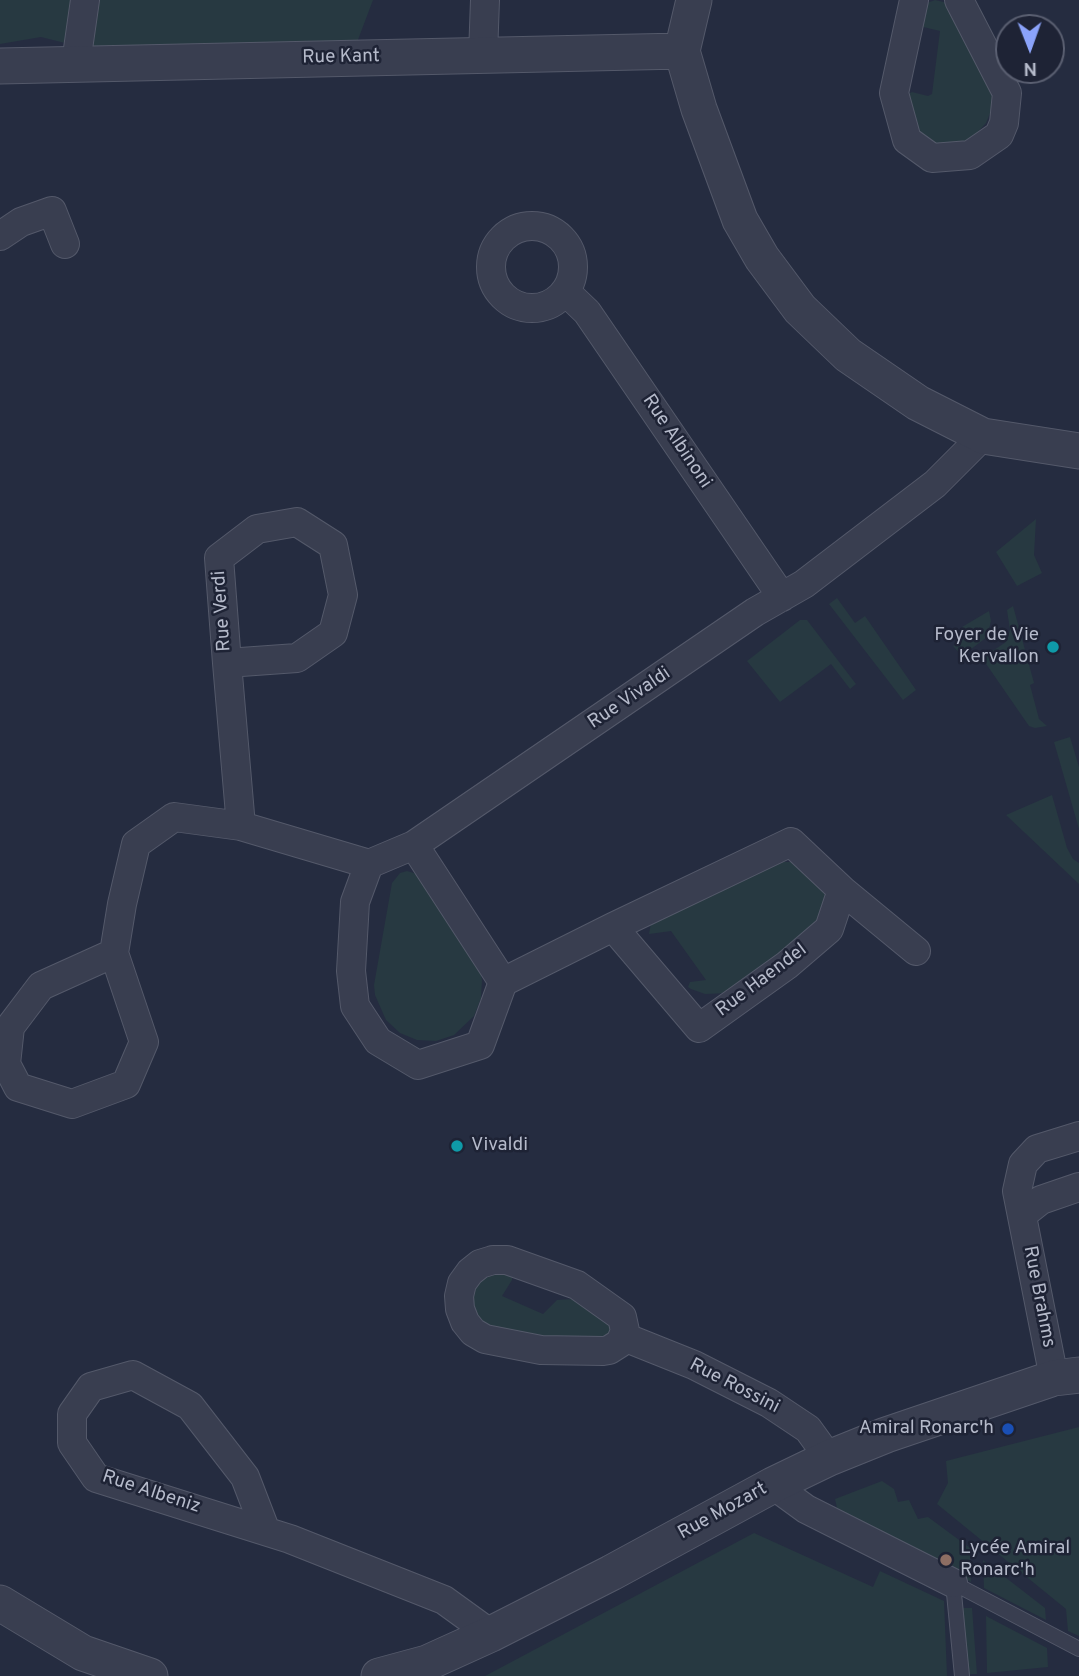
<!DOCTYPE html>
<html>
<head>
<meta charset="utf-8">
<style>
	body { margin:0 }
	#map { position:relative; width:1079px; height:1676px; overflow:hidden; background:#252c40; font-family:Overpass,sans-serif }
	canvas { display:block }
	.north { position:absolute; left:995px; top:14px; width:70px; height:70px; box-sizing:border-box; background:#1e2335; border:2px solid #5a5f71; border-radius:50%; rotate:179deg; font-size:19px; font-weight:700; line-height:28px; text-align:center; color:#b5baca }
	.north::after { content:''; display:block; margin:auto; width:24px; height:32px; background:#8ba3fa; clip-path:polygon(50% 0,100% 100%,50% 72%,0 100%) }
</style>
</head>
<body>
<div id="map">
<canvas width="1079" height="1676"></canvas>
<div class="north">N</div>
</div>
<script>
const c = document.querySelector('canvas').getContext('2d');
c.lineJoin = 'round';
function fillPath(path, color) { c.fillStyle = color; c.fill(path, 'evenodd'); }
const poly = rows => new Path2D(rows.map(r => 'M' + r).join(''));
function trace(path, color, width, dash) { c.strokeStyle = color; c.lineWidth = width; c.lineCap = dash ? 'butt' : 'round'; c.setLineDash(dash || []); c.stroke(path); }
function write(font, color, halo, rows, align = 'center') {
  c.font = font + ' Overpass,sans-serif'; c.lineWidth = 5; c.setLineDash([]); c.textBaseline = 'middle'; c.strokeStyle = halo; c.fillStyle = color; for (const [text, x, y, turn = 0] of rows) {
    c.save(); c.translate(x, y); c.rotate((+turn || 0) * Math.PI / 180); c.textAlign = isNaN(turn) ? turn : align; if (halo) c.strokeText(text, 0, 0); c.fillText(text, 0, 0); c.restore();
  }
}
const green = poly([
	[0,0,373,0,356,45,97,51,41,37,0,44],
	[935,0,952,4,991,86,994,102,991,111,986,123,967,144,941,147,918,139,906,95,912,92,928,96,932,94,940,31,915,25,927,3],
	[1036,519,1034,555,1042,573,1017,586,996,552],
	[837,598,855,623,865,616,916,690,903,700,829,604],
	[1013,606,1034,683,1030,685,1039,719,1047,726,1035,728,1029,726,982,658,1006,642,1010,630,1007,610],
	[989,611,991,621,987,637,962,656,953,646,968,635,962,627],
	[800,620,807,620,856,684,850,689,831,664,780,702,747,661],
	[1070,737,1079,767,1079,829,1054,742],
	[1052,795,1067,848,1073,859,1079,863,1079,884,1006,815],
	[780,862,794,862,827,893,822,921,727,993,705,994,691,989,688,987,690,982,706,980,671,931,649,934,651,923],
	[407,871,417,874,480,970,482,980,481,998,474,1016,454,1035,436,1041,417,1040,400,1033,386,1020,375,995,374,985,392,883,400,873],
	[499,1272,512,1276,512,1280,502,1296,543,1314,557,1300,573,1299,602,1316,614,1331,590,1346,486,1328,472,1312,471,1293,480,1278],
	[1079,1427,1079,1636,1068,1631,1066,1609,937,1504,948,1483,946,1461],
	[882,1481,894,1489,898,1502,909,1500,918,1519,928,1517,970,1548,971,1582,837,1508,835,1499],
	[754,1533,873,1587,880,1571,944,1601,947,1676,485,1676],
	[983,1560,1045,1608,1046,1620,984,1588],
	[959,1608,972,1608,977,1674,969,1674],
	[986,1616,1047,1648,1048,1667,987,1673]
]);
const service = poly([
	[953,1583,1079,1649],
	[953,1583,962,1676]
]);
const minor = poly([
	[914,0,894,93,907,140,932,158,970,155,999,135,1004,123,1007,93,959,0],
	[483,55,485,0],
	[76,63,85,0],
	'491 267a41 41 0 1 1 82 0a41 41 0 1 1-82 0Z',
	[0,236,21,222,52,211,65,244],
	[565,291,587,312,782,597],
	[227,663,219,558,257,529,297,522,333,545,343,595,333,633,297,658,227,663,241,826],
	[414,845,503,982],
	[369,864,355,902,351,971,355,1006,378,1041,418,1065,480,1045,503,982,613,927,791,842,842,890,829,929,787,965,699,1028,613,927],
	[842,890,916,951],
	[114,953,41,986,10,1027,6,1064,18,1087,72,1104,126,1084,144,1042,114,953,122,904,136,844,174,817,241,826,369,864,414,845,755,612,804,584,935,484,983,436],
	[1022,1215,1041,1200,1079,1187],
	[493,1260,507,1260,577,1285,622,1317,625,1331,620,1343,609,1350,603,1351,541,1350,485,1339,473,1332,465,1322,460,1309,459,1296,462,1283,470,1272,480,1264,493,1260],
	[624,1337,694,1365,769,1403,808,1429,829,1458],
	[1054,1378,1017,1191,1023,1164,1037,1149,1079,1136],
	[773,1485,806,1509,953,1583],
	[265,1529,245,1477,190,1406,133,1375,91,1387,72,1414,72,1443,96,1478,290,1539,444,1600,491,1634]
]);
const tertiary = poly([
	[694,0,682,51,699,109,740,220,762,258,800,309,848,355,918,403,983,436,1079,451],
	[0,66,682,51],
	[0,1603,83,1653,150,1676],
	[379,1676,427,1663,491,1634,611,1573,773,1485,829,1458,886,1435,1054,1378,1079,1375]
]);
const markers = [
	[1053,647,7,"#0f9aa8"],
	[457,1146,7,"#0f9aa8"],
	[1008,1429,7,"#1a4fb4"],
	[946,1560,7,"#8d6e63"]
];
const streetNames = [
	["Rue Kant",341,58,-1],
	["Rue Albinoni",676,442,56],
	["Rue Verdi",223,611,-94],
	["Rue Vivaldi",630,699,-34],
	["Rue Haendel",762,981,-37],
	["Rue Brahms",1038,1297,79],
	["Rue Rossini",734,1387,27],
	["Rue Albeniz",151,1493,18],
	["Rue Mozart",723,1512,-29]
];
const poiNames = [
	["Foyer de Vie",1039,636],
	["Kervallon",1039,658],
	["Vivaldi",471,1146,"left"],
	["Amiral Ronarc'h",994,1429],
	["Lycée Amiral",960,1549,"left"],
	["Ronarc'h",960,1571,"left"]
];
fillPath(green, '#273941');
trace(service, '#54596a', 16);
trace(minor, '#54596a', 30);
trace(tertiary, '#54596a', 37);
trace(service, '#393e50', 14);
trace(minor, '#393e50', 28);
trace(tertiary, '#393e50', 35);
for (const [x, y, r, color] of markers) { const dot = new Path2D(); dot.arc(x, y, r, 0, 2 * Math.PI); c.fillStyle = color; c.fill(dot); trace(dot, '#1e2335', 2.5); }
write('19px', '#b5baca', '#1e2335', streetNames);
write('19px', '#b5baca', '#1e2335', poiNames, 'right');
</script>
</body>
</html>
